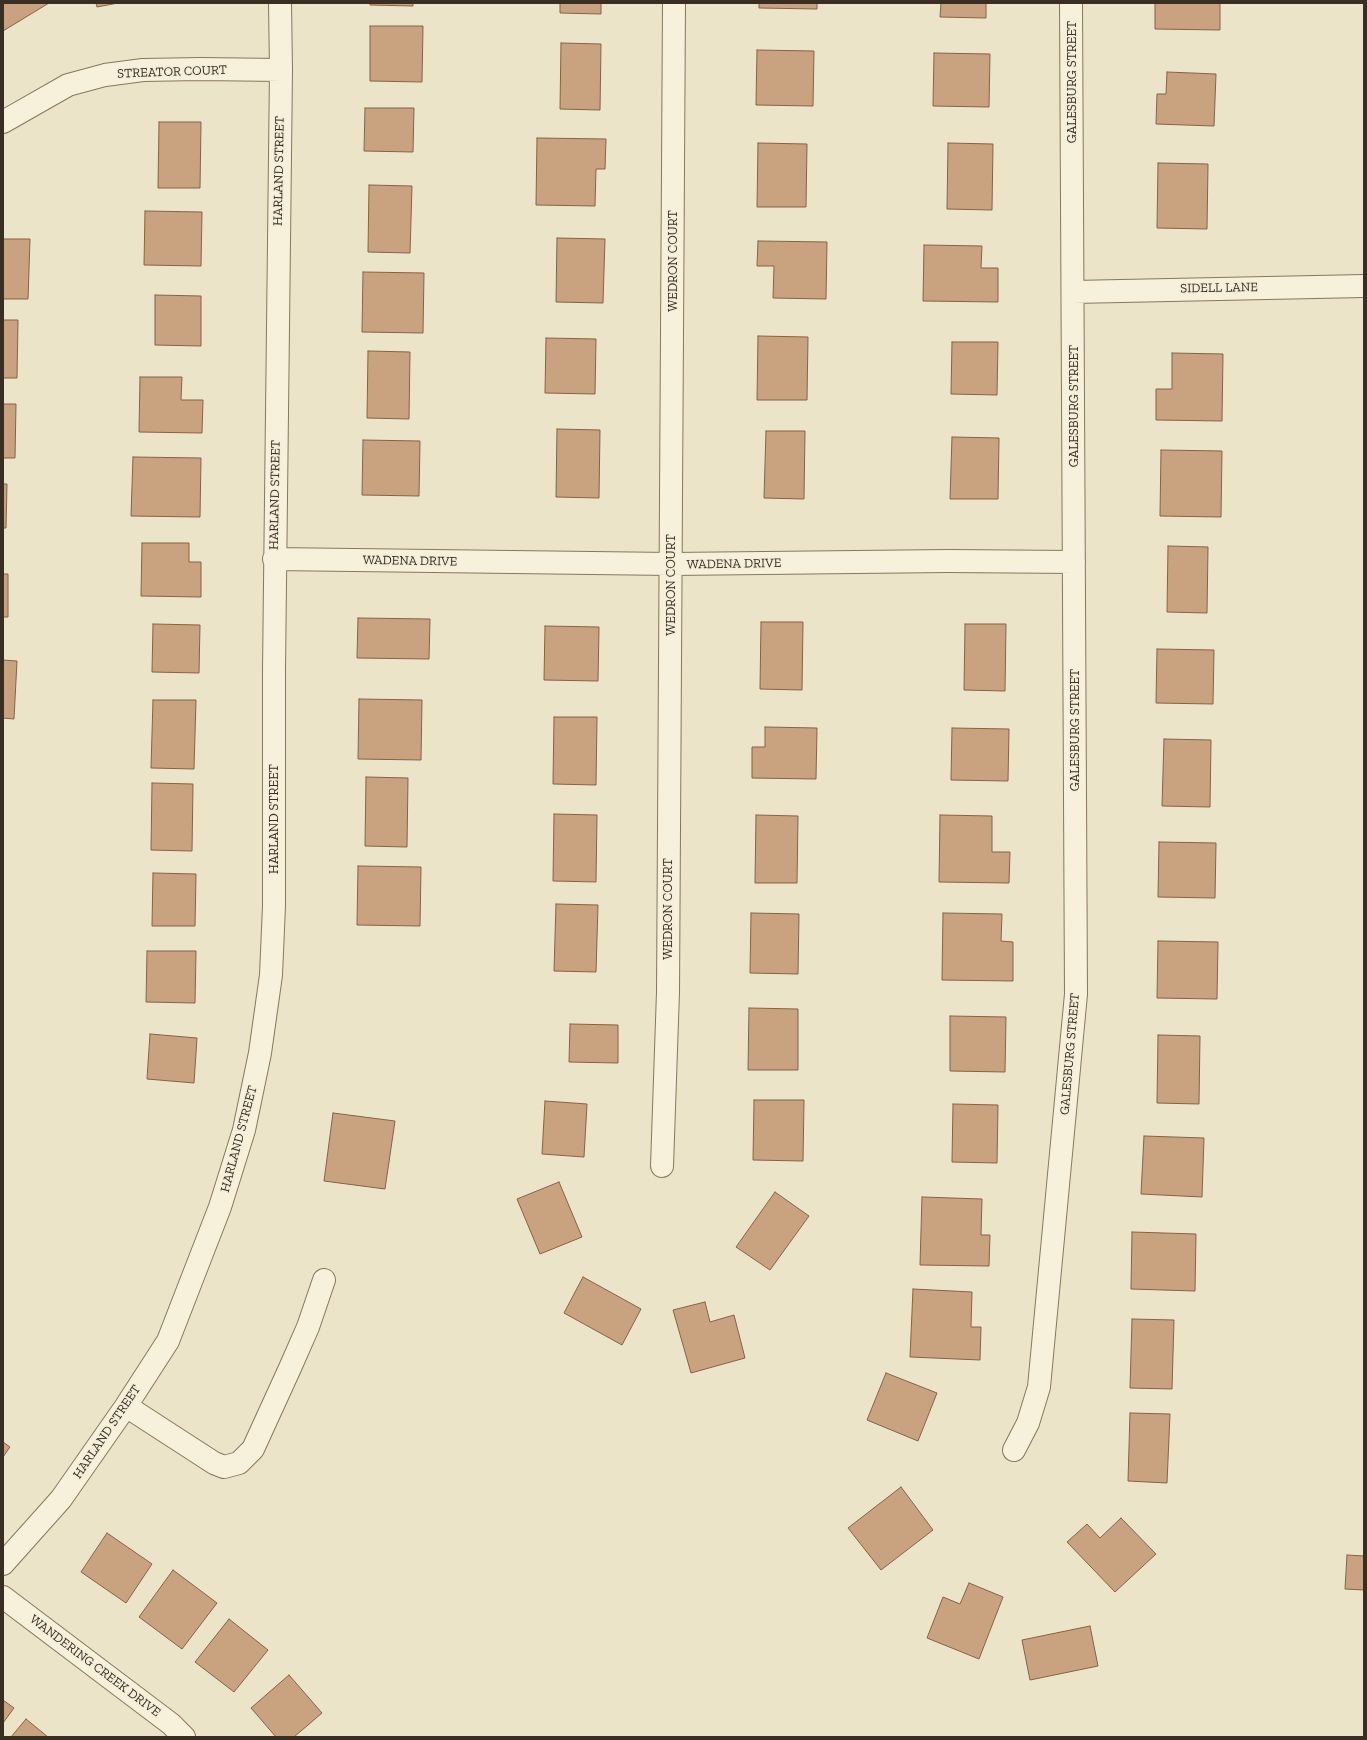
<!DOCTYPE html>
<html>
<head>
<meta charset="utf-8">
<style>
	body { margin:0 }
	#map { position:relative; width:1367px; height:1740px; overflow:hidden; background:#ece4c8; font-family:"Zilla Slab",serif }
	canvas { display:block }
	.frame { position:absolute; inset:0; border:4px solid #392e21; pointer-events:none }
</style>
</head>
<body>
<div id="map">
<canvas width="1367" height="1740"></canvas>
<div class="frame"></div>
</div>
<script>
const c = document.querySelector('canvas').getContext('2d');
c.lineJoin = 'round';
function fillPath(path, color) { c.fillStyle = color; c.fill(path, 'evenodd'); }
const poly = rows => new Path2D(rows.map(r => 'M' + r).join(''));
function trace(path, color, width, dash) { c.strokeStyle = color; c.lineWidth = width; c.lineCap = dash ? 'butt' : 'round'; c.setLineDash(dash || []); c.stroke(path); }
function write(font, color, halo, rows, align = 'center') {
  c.font = font + ' "Zilla Slab",serif'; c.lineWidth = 3; c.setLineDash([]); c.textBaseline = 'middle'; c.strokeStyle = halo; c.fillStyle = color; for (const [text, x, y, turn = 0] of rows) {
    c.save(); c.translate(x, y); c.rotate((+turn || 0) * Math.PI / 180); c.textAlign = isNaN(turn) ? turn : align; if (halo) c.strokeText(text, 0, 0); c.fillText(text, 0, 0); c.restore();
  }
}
const building = poly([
	[3,3,49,3,3,31,3,3],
	[96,3,118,3,97,7,96,3],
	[370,3,413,3,413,6,370,5,370,3],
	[560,3,601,3,601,14,560,13,560,3],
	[759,3,817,3,817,9,759,8,759,3],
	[941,3,986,3,986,18,940,17,941,3],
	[1155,3,1220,3,1220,30,1155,29,1155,3],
	[370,26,423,26,422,82,370,81,370,26],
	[561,43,601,44,600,110,560,109,561,43],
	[757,50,814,51,813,106,756,105,757,50],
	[934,53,990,54,989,107,933,106,934,53],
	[1167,72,1216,74,1214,126,1156,124,1157,94,1166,94,1167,72],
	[365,108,414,108,413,152,364,151,365,108],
	[159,122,201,122,200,188,158,188,159,122],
	[537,138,606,139,605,169,596,169,595,206,536,205,537,138],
	[758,143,807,144,806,207,757,207,758,143],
	[948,143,993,144,992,210,947,209,948,143],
	[1158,163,1208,164,1207,229,1157,228,1158,163],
	[369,185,412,186,410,253,368,252,369,185],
	[145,211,202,212,201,266,144,265,145,211],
	[557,238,605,239,603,303,556,302,557,238],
	[3,239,30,239,28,299,3,299,3,239],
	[758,241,827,242,826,299,773,298,774,266,757,266,758,241],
	[924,245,982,246,981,268,998,268,998,302,923,301,924,245],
	[363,272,424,273,423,333,362,332,363,272],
	[155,295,201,296,201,346,155,345,155,295],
	[3,320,18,320,17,378,3,378,3,320],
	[758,336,808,337,807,400,757,400,758,336],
	[546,338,596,339,595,394,545,393,546,338],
	[952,342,998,342,997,395,951,394,952,342],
	[368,351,410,352,409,419,367,418,368,351],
	[1172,353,1223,354,1222,421,1156,420,1156,389,1172,389,1172,353],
	[140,377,182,377,181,400,203,400,202,433,139,432,140,377],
	[3,404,16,404,15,458,3,458,3,404],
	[557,429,600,430,599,498,556,497,557,429],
	[766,431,805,431,804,499,764,498,766,431],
	[952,437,999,438,998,499,950,499,952,437],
	[363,440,420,441,419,496,362,495,363,440],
	[1161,450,1222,451,1221,517,1160,516,1161,450],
	[133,457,201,458,200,517,131,516,133,457],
	[3,484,7,484,6,528,3,528,3,484],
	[142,543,189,543,189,562,201,562,201,597,141,596,142,543],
	[1168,546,1208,547,1207,613,1167,612,1168,546],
	[3,574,8,574,8,617,3,617,3,574],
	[358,618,430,619,429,659,357,658,358,618],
	[761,622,803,622,802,690,760,689,761,622],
	[153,624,200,625,199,673,152,672,153,624],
	[965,624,1006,624,1005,691,964,690,965,624],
	[545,626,599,627,598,681,544,680,545,626],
	[1157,649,1214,650,1213,704,1156,703,1157,649],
	[3,660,17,661,14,719,3,718,3,660],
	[359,699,422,700,421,760,358,759,359,699],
	[153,700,196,700,194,769,151,768,153,700],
	[554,717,597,717,596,785,553,784,554,717],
	[765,727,817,728,816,779,752,778,752,747,765,747,765,727],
	[952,728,1009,729,1008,781,951,780,952,728],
	[1164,739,1211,740,1210,807,1162,806,1164,739],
	[366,777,408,778,407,847,365,846,366,777],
	[152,783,193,784,192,851,151,850,152,783],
	[554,814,597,815,596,882,553,881,554,814],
	[756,815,798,816,797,883,755,883,756,815],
	[940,815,992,816,992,852,1010,852,1009,883,939,882,940,815],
	[1159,842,1216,843,1215,898,1158,897,1159,842],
	[358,866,421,867,420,926,357,925,358,866],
	[153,873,196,874,195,926,152,926,153,873],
	[556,904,598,905,596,972,554,971,556,904],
	[751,913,799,914,798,974,750,973,751,913],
	[943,913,1002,914,1001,941,1013,942,1013,981,942,980,943,913],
	[1158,941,1218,942,1217,999,1157,998,1158,941],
	[147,951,196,951,195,1003,146,1002,147,951],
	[749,1008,798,1009,798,1070,748,1070,749,1008],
	[950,1016,1006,1017,1005,1072,950,1071,950,1016],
	[570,1024,618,1025,618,1063,569,1062,570,1024],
	[150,1034,197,1038,194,1083,147,1079,150,1034],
	[1158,1035,1200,1036,1199,1104,1157,1103,1158,1035],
	[754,1100,804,1100,803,1161,753,1160,754,1100],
	[545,1101,587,1104,584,1157,542,1154,545,1101],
	[953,1104,998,1105,997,1163,952,1162,953,1104],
	[333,1113,395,1121,385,1189,324,1181,333,1113],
	[1144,1136,1204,1138,1202,1197,1141,1194,1144,1136],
	[559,1182,582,1237,540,1254,517,1199,559,1182],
	[775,1192,809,1216,770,1270,736,1247,775,1192],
	[922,1197,982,1199,981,1235,990,1235,989,1266,920,1265,922,1197],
	[1132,1232,1196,1234,1195,1291,1131,1289,1132,1232],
	[583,1277,641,1309,622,1345,564,1313,583,1277],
	[913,1289,972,1292,971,1327,981,1327,980,1360,910,1357,913,1289],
	[705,1302,710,1322,734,1315,745,1358,691,1373,673,1310,705,1302],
	[1132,1319,1174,1320,1172,1389,1130,1388,1132,1319],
	[886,1373,937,1393,918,1441,867,1420,886,1373],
	[1130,1413,1170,1414,1167,1483,1128,1481,1130,1413],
	[3,1442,10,1447,3,1457,3,1442],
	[901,1487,933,1530,881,1570,848,1528,901,1487],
	[1121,1518,1156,1554,1115,1592,1067,1542,1087,1524,1100,1538,1121,1518],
	[107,1533,152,1564,126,1603,81,1572,107,1533],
	[1347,1555,1364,1556,1364,1590,1345,1589,1347,1555],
	[173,1570,217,1603,182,1649,139,1617,173,1570],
	[969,1583,1003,1597,979,1659,927,1638,943,1597,960,1604,969,1583],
	[229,1619,268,1650,234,1692,195,1662,229,1619],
	[1090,1626,1098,1666,1030,1680,1022,1640,1090,1626],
	[289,1675,322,1713,294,1737,276,1737,251,1708,289,1675],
	[3,1700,14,1708,3,1723,3,1700],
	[26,1719,48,1737,11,1737,26,1719]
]);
const minor = poly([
	[3,122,68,85,105,75,143,70,200,69,281,70],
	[1073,292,1364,286],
	[274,559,671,564,949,561,1074,562],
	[662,1166,668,992,674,3],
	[126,1406,214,1463,224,1467,239,1463,253,1449,290,1368,308,1327,324,1280],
	[1014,1450,1028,1423,1039,1387,1076,994,1071,3],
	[3,1564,61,1499,126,1406,168,1341,220,1207,244,1130,260,1053,271,975,274,906,274,669,281,70,280,3],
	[3,1597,171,1724,184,1737]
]);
const streetNames = [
	["STREATOR COURT",172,72,-2],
	["GALESBURG STREET",1072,82,-90],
	["HARLAND STREET",279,171,-89],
	["WEDRON COURT",673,261,-90],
	["SIDELL LANE",1219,288,-1],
	["GALESBURG STREET",1074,406,-90],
	["HARLAND STREET",275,495,-89],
	["WADENA DRIVE",410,561,1],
	["WADENA DRIVE",734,564,-1],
	["WEDRON COURT",671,585,-90],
	["GALESBURG STREET",1075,730,-90],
	["HARLAND STREET",274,819,-90],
	["WEDRON COURT",668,909,-90],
	["GALESBURG STREET",1070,1054,-85],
	["HARLAND STREET",239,1139,-75],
	["HARLAND STREET",107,1432,-56],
	["WANDERING CREEK DRIVE",95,1666,37]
];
fillPath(building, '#c9a280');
trace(building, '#866245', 1);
trace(minor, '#88765e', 24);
trace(minor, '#f7f0db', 22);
write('13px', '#392e21', '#f4edd8', streetNames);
</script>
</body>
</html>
